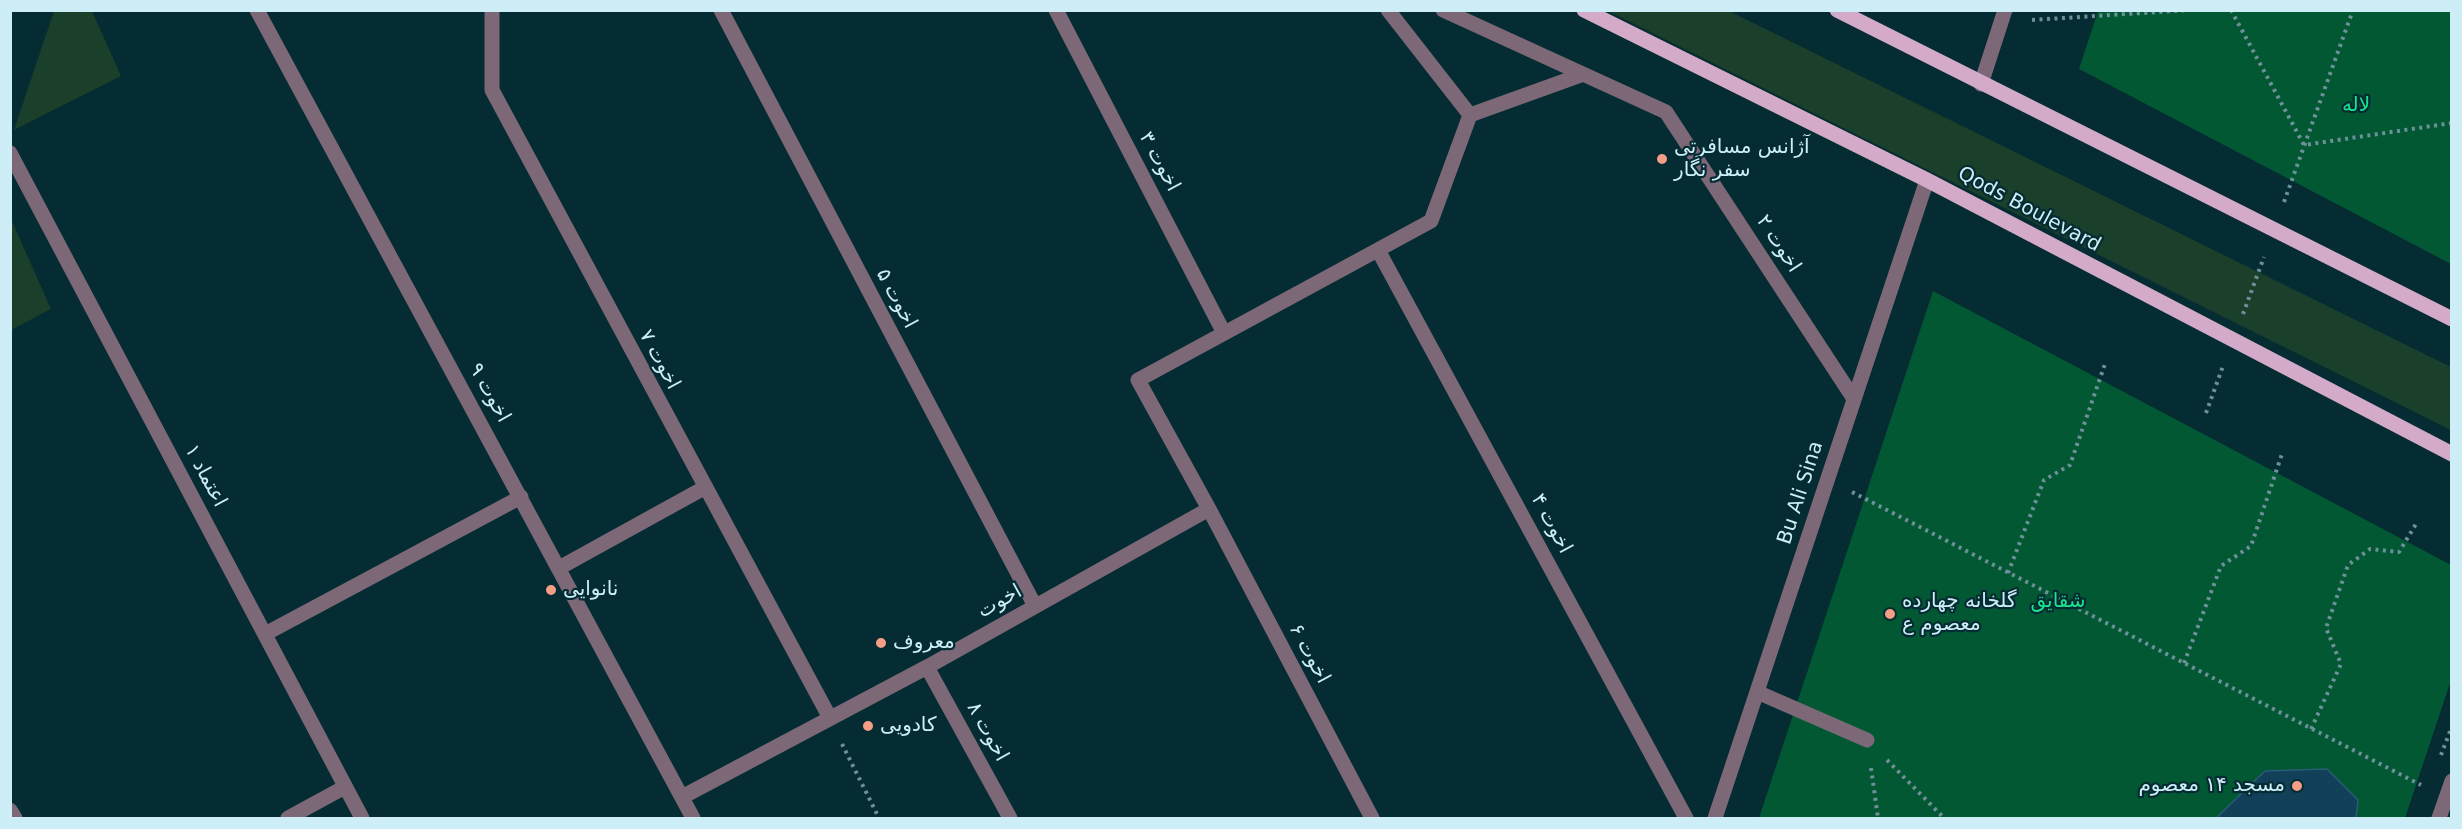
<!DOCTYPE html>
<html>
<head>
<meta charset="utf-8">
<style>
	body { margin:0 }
	#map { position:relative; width:2462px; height:829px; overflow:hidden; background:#052b33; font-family:"DejaVu Sans",sans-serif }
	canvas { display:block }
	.frame { position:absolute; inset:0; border:12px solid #cdeef7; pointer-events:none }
</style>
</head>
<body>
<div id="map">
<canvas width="2462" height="829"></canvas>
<div class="frame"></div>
</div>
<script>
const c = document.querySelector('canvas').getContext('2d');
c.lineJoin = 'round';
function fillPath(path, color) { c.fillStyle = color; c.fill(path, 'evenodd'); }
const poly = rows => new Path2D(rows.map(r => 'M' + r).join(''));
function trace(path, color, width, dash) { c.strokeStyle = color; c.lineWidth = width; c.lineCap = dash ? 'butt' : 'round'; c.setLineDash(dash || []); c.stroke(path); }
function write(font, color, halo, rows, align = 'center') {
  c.font = font + ' "DejaVu Sans","Noto Sans Arabic",sans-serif'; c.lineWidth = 4.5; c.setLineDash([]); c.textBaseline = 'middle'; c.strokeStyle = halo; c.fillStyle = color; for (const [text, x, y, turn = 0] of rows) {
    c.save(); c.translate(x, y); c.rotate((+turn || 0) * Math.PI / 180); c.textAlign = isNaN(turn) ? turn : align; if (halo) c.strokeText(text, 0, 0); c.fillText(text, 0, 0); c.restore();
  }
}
const green = poly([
	[54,11,92,11,121,76,14,130],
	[1608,11,1729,11,2451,367,2451,430],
	[11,219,51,309,11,330,10,330]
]);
const forest = poly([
	[2098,11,2451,11,2451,264,2079,69],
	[1933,291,2451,565,2451,680,2405,818,1759,818]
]);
const building = poly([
	[2327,769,2358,800,2356,818,2216,818,2265,771,2327,769]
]);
const path = poly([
	[2231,10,2304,145,2452,123],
	[2032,20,2190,10],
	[2284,202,2353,10],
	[2243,314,2264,257],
	[2206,413,2223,366],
	[1852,492,2421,785],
	[2008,573,2044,480,2070,465,2106,361],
	[2184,663,2221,566,2251,546,2282,454],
	[2311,729,2341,664,2326,628,2348,565,2370,549,2399,552,2416,524],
	[842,744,879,818],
	[2441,755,2452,726],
	[1887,760,1944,818],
	[1871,768,1878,818]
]);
const minor = poly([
	[257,10,693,818],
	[492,10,492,90,830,718],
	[721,10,1035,606],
	[1056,10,1224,333],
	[1388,10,1470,115],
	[1443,10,1666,112,1854,399],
	[1981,84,2005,10],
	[10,153,362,818],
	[1378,250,1686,818],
	[559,568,704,488],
	[265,634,521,497],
	[927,667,1010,818],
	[1757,692,1867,740],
	[682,797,927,667,1209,509],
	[10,810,15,818],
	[288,818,345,787],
	[1372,818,1209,509,1138,380,1431,221,1470,115,1581,75],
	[1715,818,1927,180],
	[2439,818,2452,781]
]);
const major = poly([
	[1584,10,1927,180,2452,454],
	[1837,10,2452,319]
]);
const markers = [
	[1662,159,6,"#f49e86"],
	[551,590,6,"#f49e86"],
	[1890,614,6,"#f49e86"],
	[881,643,6,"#f49e86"],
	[868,726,6,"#f49e86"],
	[2297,786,6,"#f49e86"]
];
const parkNames = [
	["لاله",2356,106],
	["شقایق",2058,602]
];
const poiNames = [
	["آژانس مسافرتی",1674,148],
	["سفر نگار",1674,171],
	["نانوایی",563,590],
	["گلخانه چهارده",1902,602],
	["معصوم ع",1902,625],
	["معروف",893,643],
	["کادویی",880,726],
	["مسجد ۱۴ معصوم",2285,786,"right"]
];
const streetNames = [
	["اخوت ۳",1159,162,62],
	["Qods Boulevard",2029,210,28],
	["اخوت ۲",1778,244,57],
	["اخوت ۵",896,299,62],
	["اخوت ۷",659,360,62],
	["اخوت ۹",489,393,61],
	["اعتماد ۱",205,476,62],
	["Bu Ali Sina",1801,493,-72],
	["اخوت ۴",1551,524,62],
	["اخوت",1000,602,-29],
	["اخوت ۶",1309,654,62],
	["اخوت ۸",987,732,61]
];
fillPath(green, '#1a3f2a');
fillPath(forest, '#025833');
fillPath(building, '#134059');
trace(building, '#295c79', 1.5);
trace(path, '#6d9099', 4, [3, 4.5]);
trace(minor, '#7c6876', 15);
trace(major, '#d3aac7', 15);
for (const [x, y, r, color] of markers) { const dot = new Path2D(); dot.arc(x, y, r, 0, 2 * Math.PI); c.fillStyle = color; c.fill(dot); trace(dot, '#052b33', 2); }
write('20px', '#18e48d', '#052b33', parkNames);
write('20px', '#cdeef7', '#052b33', poiNames, 'left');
write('20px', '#cdeef7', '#052b33', streetNames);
</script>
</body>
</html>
